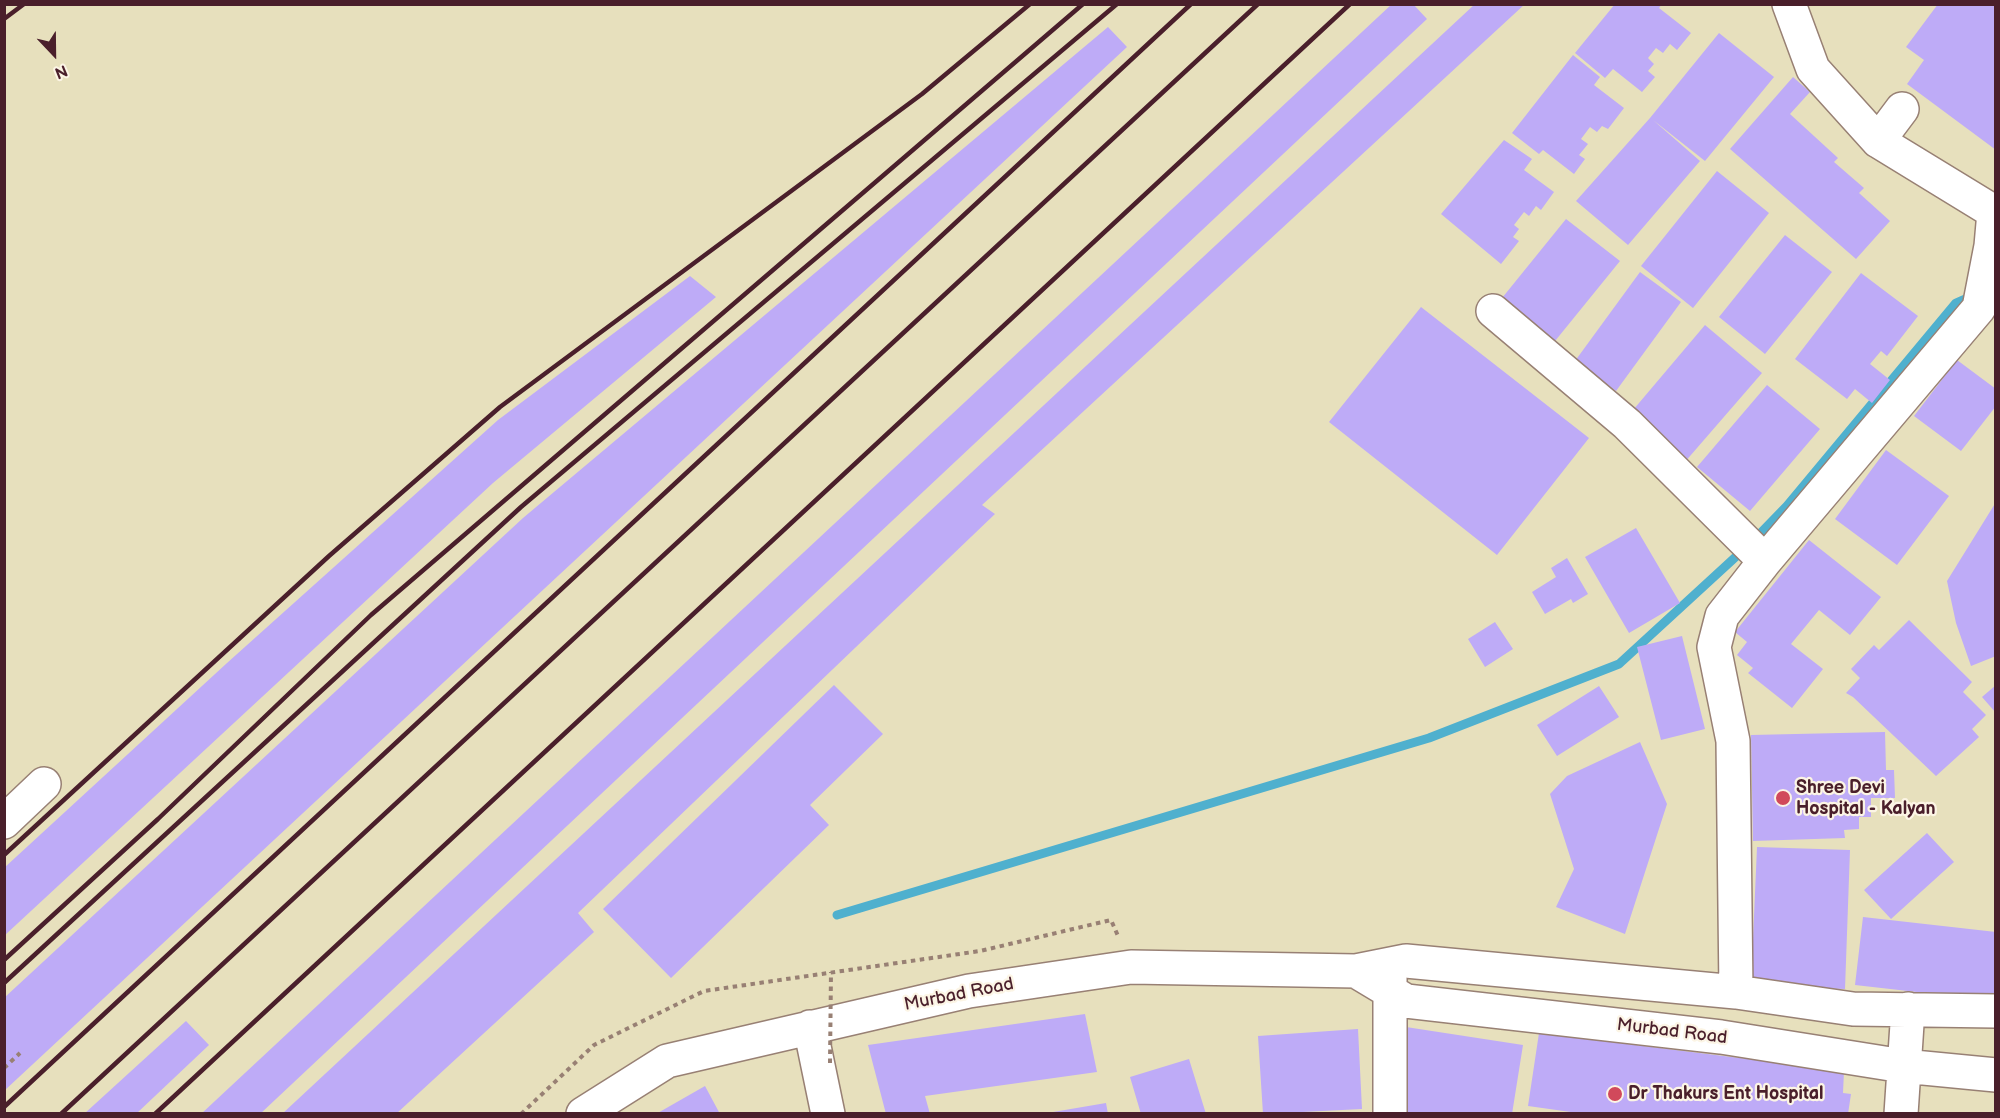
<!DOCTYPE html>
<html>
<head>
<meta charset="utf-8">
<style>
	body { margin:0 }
	#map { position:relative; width:2000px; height:1118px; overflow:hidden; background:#e7e0bd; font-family:"Balsamiq Sans",sans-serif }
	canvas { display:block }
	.frame { position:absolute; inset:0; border:6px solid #4a1f2b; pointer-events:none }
	.north { position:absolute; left:24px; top:24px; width:60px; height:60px; -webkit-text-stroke:4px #fcf5e5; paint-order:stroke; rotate:158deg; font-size:16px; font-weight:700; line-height:24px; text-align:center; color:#4a1f2b }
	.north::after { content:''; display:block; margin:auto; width:21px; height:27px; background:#4a1f2b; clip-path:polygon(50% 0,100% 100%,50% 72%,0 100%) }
</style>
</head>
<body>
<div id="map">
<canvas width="2000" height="1118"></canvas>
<div class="frame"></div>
<div class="north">N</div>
</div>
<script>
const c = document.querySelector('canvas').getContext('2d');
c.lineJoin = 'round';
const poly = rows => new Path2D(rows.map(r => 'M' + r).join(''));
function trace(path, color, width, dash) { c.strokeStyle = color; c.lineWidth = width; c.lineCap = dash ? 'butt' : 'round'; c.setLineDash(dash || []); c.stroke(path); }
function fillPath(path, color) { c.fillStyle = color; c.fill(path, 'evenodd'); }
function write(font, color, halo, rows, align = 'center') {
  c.font = font + ' "Balsamiq Sans",sans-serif'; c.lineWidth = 4.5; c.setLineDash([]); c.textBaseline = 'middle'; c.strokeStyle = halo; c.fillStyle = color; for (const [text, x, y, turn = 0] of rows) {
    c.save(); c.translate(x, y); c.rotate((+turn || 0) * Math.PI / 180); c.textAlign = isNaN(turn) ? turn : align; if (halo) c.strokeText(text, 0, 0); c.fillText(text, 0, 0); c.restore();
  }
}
const stream = poly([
	[1756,538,1787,506,1956,303,1974,295],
	[837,915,1429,738,1619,664,1741,552]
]);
const building = poly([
	[1392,4,1413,4,1427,19,260,1114,201,1114],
	[1475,4,1525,4,982,505,995,514,578,913,594,932,396,1114,282,1114],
	[1615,4,1662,4,1659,8,1691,33,1677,50,1670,44,1663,53,1656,48,1648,58,1654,64,1648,71,1655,77,1642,92,1613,69,1605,78,1575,53],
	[1938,4,1996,4,1996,150,1907,84,1924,60,1906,47],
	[1108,27,1127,47,4,1091,4,998,523,518],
	[1719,33,1774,77,1705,161,1653,120,1700,161,1628,245,1576,201,1650,118],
	[1573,55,1600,77,1594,85,1624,108,1608,129,1602,126,1597,132,1590,127,1581,139,1588,144,1579,155,1585,159,1574,174,1543,150,1539,154,1512,133],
	[1793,77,1810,92,1790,114,1838,158,1834,162,1864,188,1859,193,1890,221,1856,259,1730,149],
	[1504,140,1532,159,1524,170,1554,192,1541,210,1536,206,1529,216,1524,212,1514,225,1519,229,1513,237,1519,241,1501,264,1441,214],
	[1717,171,1769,213,1693,308,1641,266],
	[1566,219,1620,261,1551,346,1498,303],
	[1785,235,1832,272,1765,354,1719,317],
	[1640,272,1681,302,1616,391,1575,361],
	[1861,273,1918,316,1887,356,1881,351,1870,364,1890,380,1872,403,1855,389,1847,399,1795,359],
	[690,276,716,297,493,483,4,936,4,868,227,663,498,420],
	[1421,307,1589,438,1497,555,1329,422],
	[1705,325,1762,373,1684,463,1628,416],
	[1957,360,1996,389,1996,406,1961,451,1914,416],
	[1767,385,1820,429,1750,511,1697,467],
	[1886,450,1949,496,1897,565,1835,519],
	[1996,502,1996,656,1971,666,1956,623,1947,581],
	[1636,528,1680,603,1629,633,1585,557],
	[1809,540,1881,597,1850,635,1819,610,1791,644,1823,669,1792,708,1748,673,1753,668,1737,655,1747,642,1735,632],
	[1567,558,1588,594,1573,603,1571,599,1545,614,1532,592,1556,577,1551,568],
	[1909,620,1972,682,1963,692,1986,715,1972,729,1979,737,1936,776,1853,697,1846,693,1860,678,1851,669,1874,645,1879,650],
	[1495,622,1513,649,1485,667,1468,639],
	[1682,636,1705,729,1661,740,1637,647],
	[834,685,883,734,810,805,829,825,671,978,603,909],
	[1996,685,1996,713,1982,697],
	[1599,686,1619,717,1557,756,1537,725],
	[1885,732,1886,770,1894,770,1895,798,1871,798,1871,817,1859,817,1859,829,1844,830,1845,838,1753,841,1751,735],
	[1640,742,1667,804,1625,934,1556,907,1574,869,1550,794,1567,776],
	[1927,833,1954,862,1891,919,1864,890],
	[1757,847,1850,850,1845,989,1751,986],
	[1863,917,1996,932,1996,1001,1855,985],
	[1085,1014,1097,1072,925,1096,930,1114,886,1114,868,1045],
	[186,1021,209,1045,136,1114,84,1114],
	[1406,1027,1523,1045,1512,1114,1393,1114],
	[1358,1029,1362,1109,1263,1114,1258,1036],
	[1539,1033,1844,1071,1843,1093,1851,1094,1848,1114,1585,1114,1528,1106],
	[1189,1059,1206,1114,1141,1114,1130,1077],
	[705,1086,720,1114,656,1114],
	[1106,1103,1108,1114,1053,1114,1053,1112]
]);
const path = poly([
	[4,1068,20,1053],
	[521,1114,594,1045,704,991,980,951,1111,920,1118,936]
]);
const minor = poly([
	[1789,4,1813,69,1878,141,1994,212],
	[1878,141,1902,109],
	[1493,311,1627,424,1765,561],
	[4,822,44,784],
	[1356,971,1406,1001,1721,1037,1903,1066,1996,1075],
	[1736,992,1733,741,1714,647,1722,616,1765,561,1979,308,1991,246,1994,212],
	[810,1027,828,1114],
	[583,1114,667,1061,969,991,1131,967,1356,971,1406,961,1736,992,1853,1009,1996,1011],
	[1390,1114,1390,972],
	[1901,1114,1908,1009]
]);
const rail = poly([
	[4,19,24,4],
	[4,855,329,556,500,407,922,94,1030,4],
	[4,960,158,819,371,615,1083,4],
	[4,983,521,507,1117,4],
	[4,1107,1191,4],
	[61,1114,1258,4],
	[155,1114,1350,4]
]);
const pathBridge = poly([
	[830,1063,831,972]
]);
const markers = [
	[1783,798,8,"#d1495b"],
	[1615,1094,8,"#d1495b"]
];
const poiNames = [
	["Shree Devi",1796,788],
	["Hospital - Kalyan",1796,809],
	["Dr Thakurs Ent Hospital",1628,1094]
];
const streetNames = [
	["Murbad Road",959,995,-11],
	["Murbad Road",1672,1032,7]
];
trace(stream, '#4fb0ce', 9);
fillPath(building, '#beabf7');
trace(minor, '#988074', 36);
trace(path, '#988074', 4, [4.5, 4.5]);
trace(minor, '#fff', 33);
trace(rail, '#4a1f2b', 4.5);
trace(pathBridge, '#988074', 4, [4.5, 4.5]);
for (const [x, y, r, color] of markers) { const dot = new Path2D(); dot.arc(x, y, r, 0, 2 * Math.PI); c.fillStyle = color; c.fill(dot); trace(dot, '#fcf5e5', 2); }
write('bold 18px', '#4a1f2b', '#fcf5e5', poiNames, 'left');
write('18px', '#4a1f2b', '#fcf5e5', streetNames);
</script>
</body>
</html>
